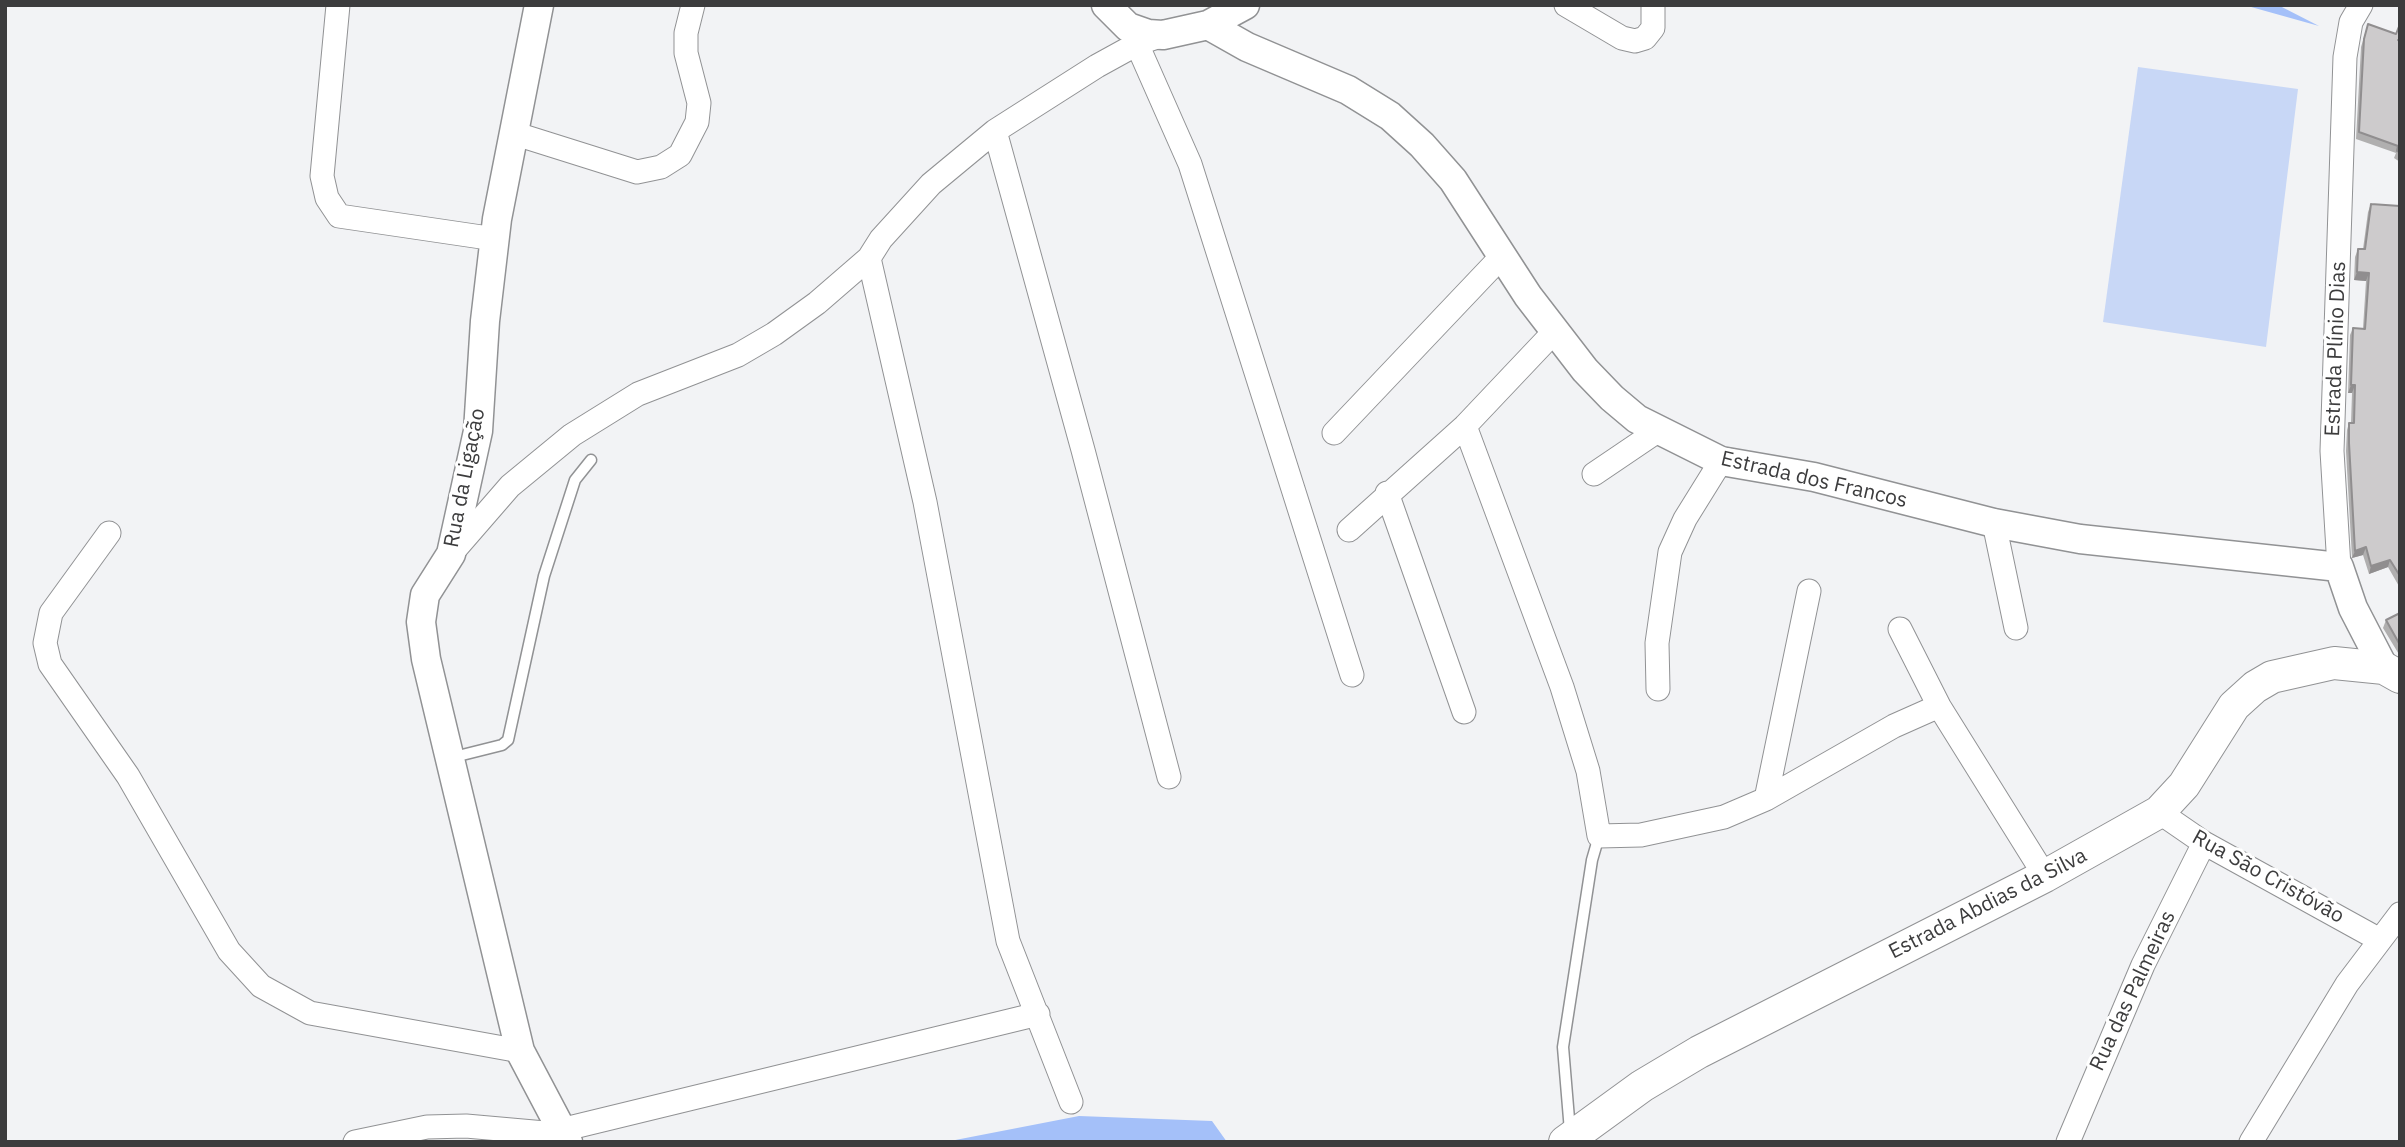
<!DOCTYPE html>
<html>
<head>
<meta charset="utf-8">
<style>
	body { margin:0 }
	#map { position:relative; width:2405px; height:1147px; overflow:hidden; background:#f2f3f5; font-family:"IBM Plex Sans",sans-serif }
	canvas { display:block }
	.frame { position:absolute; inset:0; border:7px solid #3c3c3d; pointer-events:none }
</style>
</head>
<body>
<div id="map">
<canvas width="2405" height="1147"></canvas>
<div class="frame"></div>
</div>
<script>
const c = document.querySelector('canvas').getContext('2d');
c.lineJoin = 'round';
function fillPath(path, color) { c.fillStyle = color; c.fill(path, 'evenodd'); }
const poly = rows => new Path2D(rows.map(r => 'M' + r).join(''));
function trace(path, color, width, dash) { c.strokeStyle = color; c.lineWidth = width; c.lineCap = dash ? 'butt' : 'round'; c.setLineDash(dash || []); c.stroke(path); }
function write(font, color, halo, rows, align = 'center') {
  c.font = font + ' "IBM Plex Sans",sans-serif'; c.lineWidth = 6; c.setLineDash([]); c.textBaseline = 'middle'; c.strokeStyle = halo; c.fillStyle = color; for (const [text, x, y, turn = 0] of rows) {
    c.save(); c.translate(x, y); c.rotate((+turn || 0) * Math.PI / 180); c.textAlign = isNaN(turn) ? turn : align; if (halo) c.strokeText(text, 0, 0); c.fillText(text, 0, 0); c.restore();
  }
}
const green = poly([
	[2138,67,2298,89,2266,347,2103,322]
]);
const forest = poly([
	[2244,5,2278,5,2319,26],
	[1079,1116,1212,1121,1227,1142,945,1142]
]);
const service = poly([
	[450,758,502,745,508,740,544,576,575,480,591,460],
	[1570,1131,1563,1047,1592,860,1599,836]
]);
const minor = poly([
	[338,5,322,176,327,198,339,216,495,239],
	[1566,5,1622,38,1635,41,1645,38,1653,28,1653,5],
	[1137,44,1190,164,1352,675],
	[995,131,1083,450,1169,777],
	[513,133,637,172,661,167,680,155,697,122,699,103,686,53,686,33,693,5],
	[869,258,925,502,1008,941,1071,1102],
	[1465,426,1562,687,1588,771,1599,836,1641,835,1724,817,1766,799,1894,726,1939,706],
	[1334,433,1503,255],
	[1594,474,1659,430],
	[1387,493,1464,712],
	[1994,523,2016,628],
	[1349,530,1465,426,1554,332],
	[109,533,51,613,45,643,50,664,128,776,229,951,261,986,310,1013,520,1051],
	[451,554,510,486,572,435,638,394,738,355,774,334,817,303,869,258,881,239,931,184,995,131,1097,66,1137,44,1163,35],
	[2339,567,2332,451,2345,57,2351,22,2361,5],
	[1900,629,1939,706,2045,876],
	[1658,689,1657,643,1670,552,1685,519,1721,461],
	[1766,799,1809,591],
	[2159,812,2204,843,2378,939],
	[355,1142,427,1127,466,1126,545,1133,561,1130,1038,1014],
	[2068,1142,2143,965,2204,843],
	[2251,1142,2347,984,2400,914]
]);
const tertiary = poly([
	[539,5,497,219,485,321,478,431,451,554,425,595,421,622,426,659,520,1051,568,1142],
	[1106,5,1128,27,1148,34,1163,35,1208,25,1247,47,1348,90,1390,116,1422,145,1453,180,1528,296,1585,370,1612,398,1637,419,1721,461,1814,477,1994,523,2080,539,2339,567,2353,608,2384,668],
	[1208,25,1245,5]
]);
const secondary = poly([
	[1565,1142,1642,1086,1699,1052,2045,876,2159,812,2184,785,2234,706,2255,687,2272,677,2334,663,2384,668,2400,677]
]);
const wall = poly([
	[2368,24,2396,34,2400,24,2400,162,2394,158,2396,153,2356,139,2361,47],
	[2371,204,2400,206,2400,588,2388,567,2369,574,2363,555,2352,558,2346,451,2347,430,2349,423,2351,423,2352,393,2348,393,2350,335,2353,328,2363,328,2366,281,2354,280,2355,257,2358,249,2363,249,2368,212],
	[2400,613,2400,656,2383,628,2386,620]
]);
const shadedWall = poly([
	[2357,272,2369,273,2366,281,2354,280],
	[2351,385,2355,385,2352,393,2348,393],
	[2366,547,2363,555,2352,558,2355,551],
	[2390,560,2388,567,2369,574,2371,566]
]);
const building = poly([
	[2368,24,2396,34,2400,24,2400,40,2398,40,2400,41,2400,152,2397,151,2398,146,2359,132,2364,39,2368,24],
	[2371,204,2400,206,2400,576,2390,560,2371,566,2366,547,2355,551,2349,443,2349,423,2354,423,2355,385,2351,385,2353,328,2365,329,2369,273,2357,272,2358,249,2365,249,2371,204],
	[2400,613,2400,645,2386,620,2400,613]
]);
const streetNames = [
	["Estrada Plínio Dias",2336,349,-88],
	["Rua da Ligação",465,478,-79],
	["Estrada dos Francos",1814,480,13],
	["Rua São Cristóvão",2268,877,29],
	["Estrada Abdias da Silva",1988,904,-27],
	["Rua das Palmeiras",2133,991,-65]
];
fillPath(green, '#c8d7f6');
fillPath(forest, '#a4c0f9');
trace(service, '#919294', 13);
trace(minor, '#919294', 25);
trace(tertiary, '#919294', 31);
trace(secondary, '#919294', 34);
trace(service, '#fff', 10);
trace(minor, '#fff', 23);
trace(tertiary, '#fff', 28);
trace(secondary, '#fff', 32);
fillPath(wall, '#b0afaf');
fillPath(shadedWall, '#908e8f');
fillPath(building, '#cdcbcc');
trace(building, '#908e8f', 2);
write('21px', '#3c3c3d', '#fff', streetNames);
</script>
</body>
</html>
